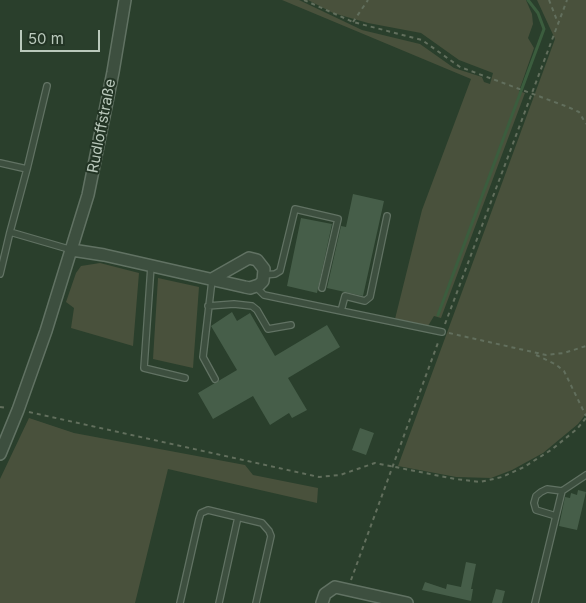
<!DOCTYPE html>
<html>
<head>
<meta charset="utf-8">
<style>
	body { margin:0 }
	#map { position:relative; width:586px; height:603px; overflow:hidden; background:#2a3f2c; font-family:Inter,sans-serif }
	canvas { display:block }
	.scale { position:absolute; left:20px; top:30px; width:80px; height:22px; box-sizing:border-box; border:2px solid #bac9bc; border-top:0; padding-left:6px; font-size:15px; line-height:18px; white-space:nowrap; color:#bac9bc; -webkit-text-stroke:4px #223424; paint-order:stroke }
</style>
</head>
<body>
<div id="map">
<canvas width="586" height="603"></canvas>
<div class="scale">50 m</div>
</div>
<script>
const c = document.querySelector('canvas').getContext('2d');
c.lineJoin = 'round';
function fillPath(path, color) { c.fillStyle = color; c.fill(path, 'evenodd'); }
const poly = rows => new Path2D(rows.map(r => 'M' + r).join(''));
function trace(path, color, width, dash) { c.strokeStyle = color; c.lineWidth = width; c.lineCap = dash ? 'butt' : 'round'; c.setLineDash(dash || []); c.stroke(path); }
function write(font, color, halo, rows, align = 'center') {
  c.font = font + ' Inter,sans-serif'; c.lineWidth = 4; c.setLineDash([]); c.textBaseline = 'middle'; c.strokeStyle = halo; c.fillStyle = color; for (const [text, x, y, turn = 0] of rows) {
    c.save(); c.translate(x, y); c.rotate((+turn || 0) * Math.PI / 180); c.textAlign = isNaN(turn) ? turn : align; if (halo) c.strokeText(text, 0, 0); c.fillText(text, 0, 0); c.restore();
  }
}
const green = poly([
	[282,0,299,0,362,30,420,44,454,68,482,77,484,82,490,84,493,73,459,60,421,33,368,23,333,13,308,0,526,0,532,14,533,24,528,38,534,48,519,91,525,93,441,318,434,316,428,326,395,319,422,210,471,79],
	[537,0,586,0,586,414,578,424,543,453,512,470,491,478,456,477,398,466,555,39],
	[100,263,139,273,133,346,71,328,74,308,66,302,76,273,81,266],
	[158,278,199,287,193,368,153,359],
	[29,418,74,433,245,465,253,475,318,488,317,503,168,469,135,603,0,603,0,479]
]);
const stream = poly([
	[438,315,544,29,538,13,528,0]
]);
const building = poly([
	[353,194,384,201,363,296,327,288,341,226,346,227],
	[301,218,332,224,317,293,287,286],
	[232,312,237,321,250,313,275,356,327,325,340,347,288,378,307,410,292,418,289,413,270,425,253,396,213,419,198,393,237,370,211,326],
	[360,428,374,433,366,455,352,450],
	[578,490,586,492,577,530,559,526,565,497,570,498,571,493,577,495],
	[466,562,476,564,471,589,473,589,471,601,422,590,425,582,446,589,447,584,461,587],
	[496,589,505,591,502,603,492,603]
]);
const path = poly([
	[304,0,353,22,422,40,460,67,568,107,579,112,586,124],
	[549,0,558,23],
	[353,22,368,0],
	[445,324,567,0],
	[449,333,546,355,564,353,586,346],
	[536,355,555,364,564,371,586,416],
	[0,407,7,408],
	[29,412,319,477,340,475,375,463,455,479,480,482,502,477,524,467,551,450,577,429,586,418],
	[351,580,439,340]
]);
const lane = poly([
	[0,163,27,169,10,232],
	[27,169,47,86],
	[151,266,144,368,185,378],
	[0,274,10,232,72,250],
	[264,275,275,274,280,271,295,209,338,219,322,288],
	[212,280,203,357,215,379],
	[255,286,264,295,442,332],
	[208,306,234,304,252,306,257,310,268,329,291,325],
	[341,311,345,296,365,301,370,297,387,216],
	[556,516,536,510,534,503,536,496,541,492,547,489,562,491,586,475],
	[180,603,199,519,201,513,208,510,262,523,269,531,271,536,256,603],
	[219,603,238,517],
	[535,603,562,491]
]);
const street = poly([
	[72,250,104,255,245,287,250,288,259,285,263,281,264,269,257,260,249,258,212,279],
	[0,454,18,410,46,331,88,195,113,72,125,0],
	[322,603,325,594,335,587,407,603]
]);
const streetNames = [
	["Rudloffstraße",102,126,-79]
];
fillPath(green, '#49513c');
trace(stream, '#3b5d3e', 3);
fillPath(building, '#465e49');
trace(lane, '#617263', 8);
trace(street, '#617263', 14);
trace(path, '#626f5d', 2, [4, 4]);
trace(lane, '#3d4f3f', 5.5);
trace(street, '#3d4f3f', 11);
write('15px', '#bac9bc', '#223424', streetNames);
</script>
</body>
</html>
